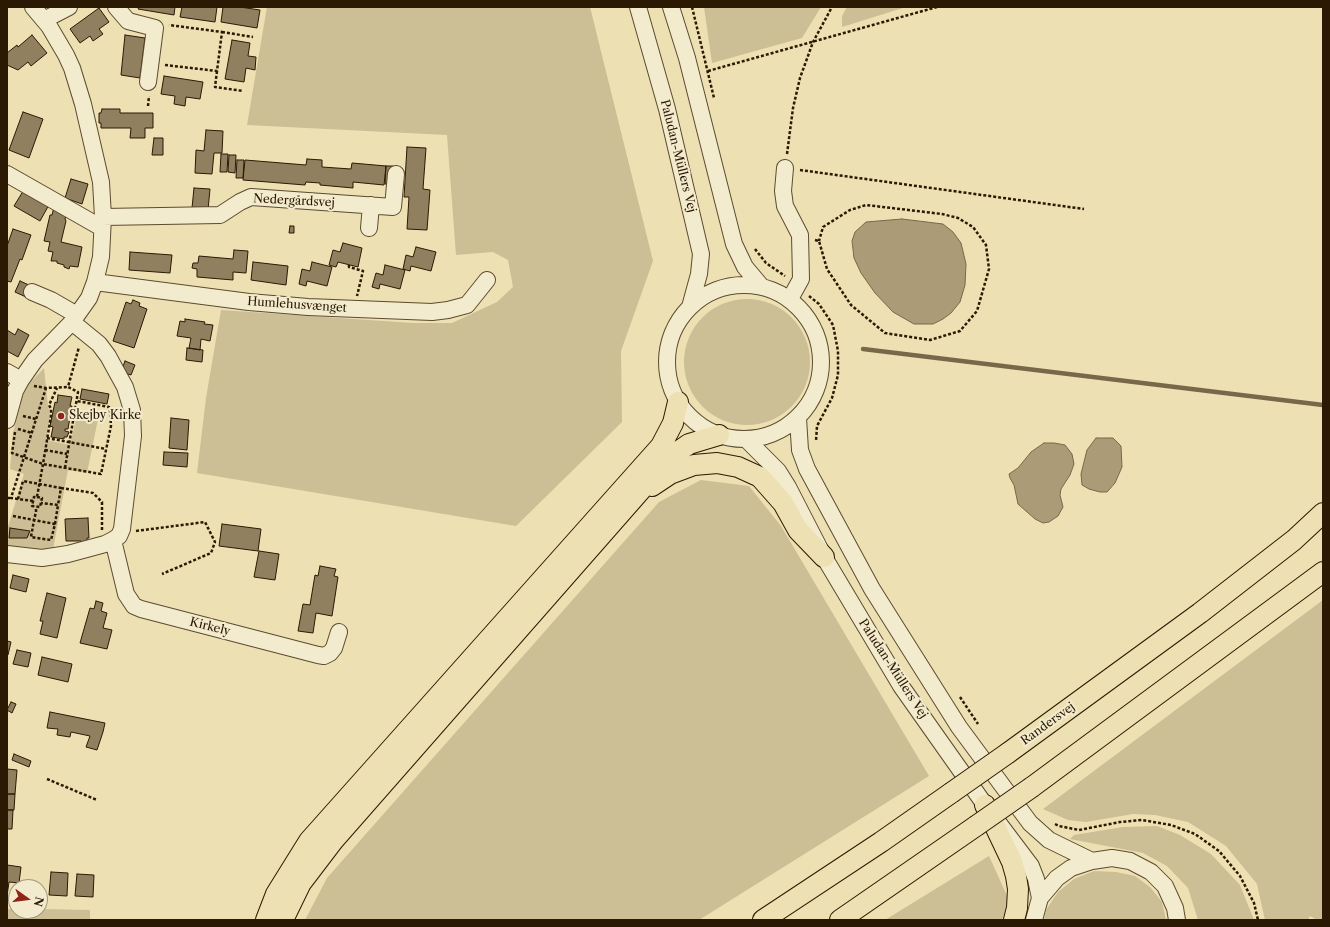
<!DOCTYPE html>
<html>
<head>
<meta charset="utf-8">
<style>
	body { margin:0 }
	#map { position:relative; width:1330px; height:927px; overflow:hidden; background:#ede0b3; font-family:"Libre Caslon Text",serif }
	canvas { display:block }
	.frame { position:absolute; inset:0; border:8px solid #2c1903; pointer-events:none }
	.north { position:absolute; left:8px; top:879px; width:40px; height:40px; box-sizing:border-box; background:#f3ebce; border:1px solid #a3977d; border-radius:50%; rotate:104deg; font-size:11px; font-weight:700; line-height:16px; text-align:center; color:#2c1903 }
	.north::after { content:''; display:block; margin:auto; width:14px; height:18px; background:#8f2418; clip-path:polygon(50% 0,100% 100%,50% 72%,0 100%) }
</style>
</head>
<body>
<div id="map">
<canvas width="1330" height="927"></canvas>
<div class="frame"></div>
<div class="north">N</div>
</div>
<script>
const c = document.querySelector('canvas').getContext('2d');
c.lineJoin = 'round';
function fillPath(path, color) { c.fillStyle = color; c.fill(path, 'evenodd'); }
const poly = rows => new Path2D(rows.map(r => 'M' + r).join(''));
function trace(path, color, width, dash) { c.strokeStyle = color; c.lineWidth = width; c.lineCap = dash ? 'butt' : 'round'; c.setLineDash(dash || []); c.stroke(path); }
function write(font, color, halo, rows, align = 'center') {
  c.font = font + ' "Libre Caslon Text",serif'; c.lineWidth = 4; c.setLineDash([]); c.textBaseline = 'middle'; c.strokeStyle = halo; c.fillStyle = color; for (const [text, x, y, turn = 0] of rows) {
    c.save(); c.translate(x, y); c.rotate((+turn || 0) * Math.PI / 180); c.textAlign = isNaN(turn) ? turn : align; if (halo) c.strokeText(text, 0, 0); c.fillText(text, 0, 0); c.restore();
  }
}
const green = poly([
	[267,7,590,7,653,261,621,351,622,422,516,526,197,473,206,398,221,310,413,323,452,323,497,302,513,287,508,260,493,252,456,255,447,135,247,125],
	[704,7,821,7,802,38,712,63],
	[847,7,906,7,842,27,842,16],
	'684 362a63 63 0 1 1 126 0a63 63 0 1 1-126 0Z',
	[44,368,48,406,50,415,46,440,70,445,77,415,98,419,87,473,68,470,53,549,7,549,7,530,24,474,10,469,13,433,24,390,26,387],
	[701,480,749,486,781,526,929,776,699,920,305,920,327,878,659,502],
	[1323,600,1323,920,1317,920,1310,916,1308,920,1265,920,1257,884,1226,846,1188,822,1155,815,1133,814,1086,822,1068,820,1043,809],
	[1157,826,1180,835,1211,854,1240,885,1254,920,1198,920,1188,888,1167,866,1143,853,1070,839,1074,835,1123,827],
	[989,856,1009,900,1002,920,885,920],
	[1094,871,1116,872,1135,876,1150,887,1162,902,1166,920,1044,920,1046,910,1058,892,1074,879],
	[7,909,16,909,16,911,40,911,40,909,90,910,90,920,7,920]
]);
const water = poly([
	[902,219,943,224,953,232,961,243,966,264,965,285,960,302,951,313,943,319,933,324,914,324,893,312,875,293,861,273,854,258,852,241,855,232,866,222,902,219],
	[1096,438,1113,438,1121,446,1122,467,1115,483,1107,492,1100,492,1089,489,1082,485,1081,474,1087,450,1096,438],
	[1044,443,1054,443,1065,445,1072,454,1074,464,1070,475,1061,489,1060,495,1063,507,1058,516,1049,522,1043,523,1035,519,1018,504,1014,485,1010,478,1009,474,1018,468,1031,452,1044,443]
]);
const stream = poly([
	[863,349,1323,405]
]);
const building = poly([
	[139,7,175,7,174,15,138,9,139,7],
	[182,7,217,7,215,22,180,17,182,7],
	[223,7,240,7,260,10,257,28,221,22,223,7],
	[99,8,109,22,99,29,103,34,93,41,90,36,80,43,70,29,99,8],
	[32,35,47,53,31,66,28,62,18,70,7,65,7,53,17,45,18,47,32,35],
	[125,35,145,38,140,78,121,75,125,35],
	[232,40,250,43,248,56,256,57,255,70,246,68,244,82,225,79,232,40],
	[164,76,203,82,200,99,186,97,185,106,174,104,175,96,161,94,164,76],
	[102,109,120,109,120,113,153,113,153,128,145,128,145,138,130,138,131,128,101,128,101,123,99,123,99,113,101,113,102,109],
	[23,112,43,119,29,158,9,150,23,112],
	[206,130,223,131,222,153,214,153,212,174,195,173,196,150,204,151,206,130],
	[154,138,163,138,163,155,152,155,154,138],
	[407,147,426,148,423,189,430,190,427,230,407,229,409,197,404,197,407,147],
	[221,154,228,154,227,172,220,172,221,154],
	[229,155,236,155,235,173,228,172,229,155],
	[307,159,322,160,322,167,351,169,352,163,386,166,384,185,353,182,353,188,320,185,320,183,306,182,305,185,243,180,245,160,306,165,307,159],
	[237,160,244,160,243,178,236,178,237,160],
	[386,166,393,166,392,184,385,184,386,166],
	[71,179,88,184,82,204,65,198,71,179],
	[25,188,50,203,40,221,14,206,25,188],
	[194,188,210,189,208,210,192,208,194,188],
	[54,207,67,213,65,219,66,221,61,242,82,247,78,267,70,266,69,269,64,267,64,265,57,263,57,261,51,261,53,252,48,251,50,242,44,241,50,215,52,215,54,207],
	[290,226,294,226,294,233,289,233,290,226],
	[13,229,31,235,22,260,20,259,11,282,7,281,7,246,13,229],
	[343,243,362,248,358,267,338,262,336,267,329,265,333,250,340,252,343,243],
	[416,247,436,252,431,271,411,266,410,271,403,269,406,255,413,257,416,247],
	[234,250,248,251,246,273,233,272,233,280,197,277,197,269,192,268,193,263,198,263,199,256,233,259,234,250],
	[130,252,172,255,170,273,129,270,130,252],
	[253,262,288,266,286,285,251,280,253,262],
	[312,262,332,267,327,286,307,281,306,286,299,284,302,269,310,271,312,262],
	[385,265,405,270,400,289,380,284,379,289,372,287,376,273,383,275,385,265],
	[20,281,31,286,26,297,15,292,20,281],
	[133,300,140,303,139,306,147,309,134,348,113,341,126,302,131,304,133,300],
	[185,319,205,322,204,324,213,325,210,341,201,339,200,350,189,348,191,338,177,336,180,321,185,322,185,319],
	[18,329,29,335,18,357,7,351,7,330,15,335,18,329],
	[187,348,203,350,202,362,186,360,187,348],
	[125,361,135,365,131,375,121,372,125,361],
	[82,389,109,394,107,404,80,399,82,389],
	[58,395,72,397,70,406,72,406,68,429,65,429,65,431,69,432,67,437,64,437,64,439,51,437,53,427,50,426,55,402,57,403,58,395],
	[171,418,189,420,187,450,169,448,171,418],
	[164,452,188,453,187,467,163,465,164,452],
	[88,518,89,538,87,538,87,544,81,544,81,541,66,541,65,519,88,518],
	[222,524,261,529,258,551,219,546,222,524],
	[10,528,30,531,27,538,9,538,10,528],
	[259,551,279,554,275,580,254,577,259,551],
	[320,566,336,569,334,576,338,577,332,616,316,613,313,633,298,631,303,604,310,605,315,575,318,576,320,566],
	[13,575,29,579,26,592,10,588,13,575],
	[47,593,66,598,57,638,40,634,43,621,40,621,47,593],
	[96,601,103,603,101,611,107,613,103,628,112,630,107,649,80,643,90,608,94,609,96,601],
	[7,641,11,642,8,655,7,655,7,641],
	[17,650,31,653,28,667,13,664,17,650],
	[42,657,72,664,68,682,38,675,42,657],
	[11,702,16,704,12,713,7,710,11,702],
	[50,712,105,723,103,732,97,750,86,747,90,736,71,732,70,737,57,735,58,729,47,728,50,712],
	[14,754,31,761,29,767,12,760,14,754],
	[7,769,17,770,15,794,7,794,7,769],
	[7,794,15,794,14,810,7,810,7,794],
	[7,810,13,810,12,829,7,829,7,810],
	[7,865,21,867,19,883,9,882,7,896,7,865],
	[51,872,68,873,67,896,49,895,51,872],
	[77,874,94,875,93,897,75,896,77,874]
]);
const path = poly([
	[692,7,714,98],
	[222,32,253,37],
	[165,65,217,71,222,32,169,25],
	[217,71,215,87,243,91],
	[708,71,937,7],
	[148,106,149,96],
	[787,154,793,108,800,78,813,42,832,7],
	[800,170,1084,209],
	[815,240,819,241,827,269,851,305,885,333,930,340,960,331,977,311,989,269,986,245,973,227,958,218,942,214,866,205,850,210,823,227,819,241],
	[755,249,766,263,785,276],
	[349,265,349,267,363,271,357,296],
	[809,296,819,304,833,325,838,351,838,375,832,398,817,426,816,441],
	[34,386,46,388,68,387],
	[23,416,36,419],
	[18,429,32,433],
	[15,432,12,453,43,464,101,474,111,426,110,412,109,407,77,401],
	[47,438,106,449],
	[45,450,67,454],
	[65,468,78,392,68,387,79,347],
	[61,488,93,493,102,502,102,530],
	[37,497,42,498,40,507,32,506,34,497,37,497,43,464,51,416,51,409,49,405,57,388],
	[7,498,11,498],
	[18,499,11,498,46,388],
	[33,501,18,499,23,481,61,488,58,505,41,503],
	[13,516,55,524,51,540,31,537,34,520,36,512,36,507],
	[55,524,58,505],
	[136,531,205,522,215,542,211,553,162,574],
	[960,697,978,724],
	[47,779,97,800],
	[1055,824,1059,826,1079,830,1120,822,1142,820,1171,825,1195,834,1219,851,1240,876,1254,903,1258,920]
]);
const minor = poly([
	[116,7,128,21,155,28,148,82],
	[638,7,667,109,701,254,699,274,690,307],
	[671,7,687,58,734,244,745,267,761,286],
	[44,20,69,7],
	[785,168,783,191,785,206,800,235,801,279,790,299],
	[7,174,102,228],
	[103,217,220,215,240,202,251,197,393,207,396,174],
	[369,228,371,205],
	[95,282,249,302,308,307,432,312,448,310,467,305,487,280],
	'667 362a77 77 0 1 1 154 0a77 77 0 1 1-154 0Z',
	[32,292,51,300,77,315],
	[7,372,21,380],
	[798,418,800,450,807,469,872,589,959,727,1030,823,1049,840,1092,861],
	[7,420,15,391,21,380,35,360,72,322,89,298,95,282,101,257,103,217,101,182,83,104,72,68,66,55,49,26,33,7],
	[746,439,778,471,788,487,824,557,901,686,985,805,1031,866,1036,879,1040,898],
	[113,540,126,594,134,606,141,609,318,655,324,656,330,653,334,648,339,632],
	[7,554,42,558,68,554,105,544,113,540,119,536,122,529,133,436,132,410,125,387,108,356,99,344,72,322],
	[1034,920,1040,898,1057,878,1071,868,1092,861,1112,858,1130,861,1151,872,1165,886,1175,908,1177,920]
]);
const major = poly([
	[652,486,670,474,694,465,717,463,738,467,760,477,783,503,798,530,824,557],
	[1008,753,1200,613,1294,540,1323,513],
	[1032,787,1323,572],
	[985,805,1012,862,1016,876,1018,889,1017,908,1014,920],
	[266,920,276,894,309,841,661,446,673,423,678,402],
	[283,920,301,883,333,841,669,458,689,444,719,435],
	[763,920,881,842,951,793],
	[840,920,976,826]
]);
const majorBridge = poly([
	[951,793,1008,753],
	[976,826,1032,787]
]);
const markers = [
	[61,416,4,"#8f2418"]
];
const streetNames = [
	["Paludan-Müllers Vej",678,156,76],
	["Nedergårdsvej",294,201,3],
	["Humlehusvænget",297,305,4],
	["Kirkely",210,627,14],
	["Paludan-Müllers Vej",893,669,57],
	["Randersvej",1048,724,-36]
];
const poiNames = [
	["Skejby Kirke",69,416]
];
fillPath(green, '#ccbe95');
fillPath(water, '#ab9c77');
trace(water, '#786849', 1);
trace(stream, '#786849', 4.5);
fillPath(building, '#90805f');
trace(building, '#2c1903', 1);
trace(minor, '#5c4b2f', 18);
trace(major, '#2c1903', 22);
trace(path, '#2c1903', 2.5, [3, 2]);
trace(minor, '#f3ebce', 16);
trace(major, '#ede0b3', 20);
trace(majorBridge, '#2c1903', 22, []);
trace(majorBridge, '#ede0b3', 20);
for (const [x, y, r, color] of markers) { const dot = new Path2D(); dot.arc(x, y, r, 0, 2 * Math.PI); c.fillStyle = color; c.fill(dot); trace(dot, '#f3ebce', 1.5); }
write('12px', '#2c1903', '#f3ebce', streetNames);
write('12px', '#2c1903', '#f3ebce', poiNames, 'left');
</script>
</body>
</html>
